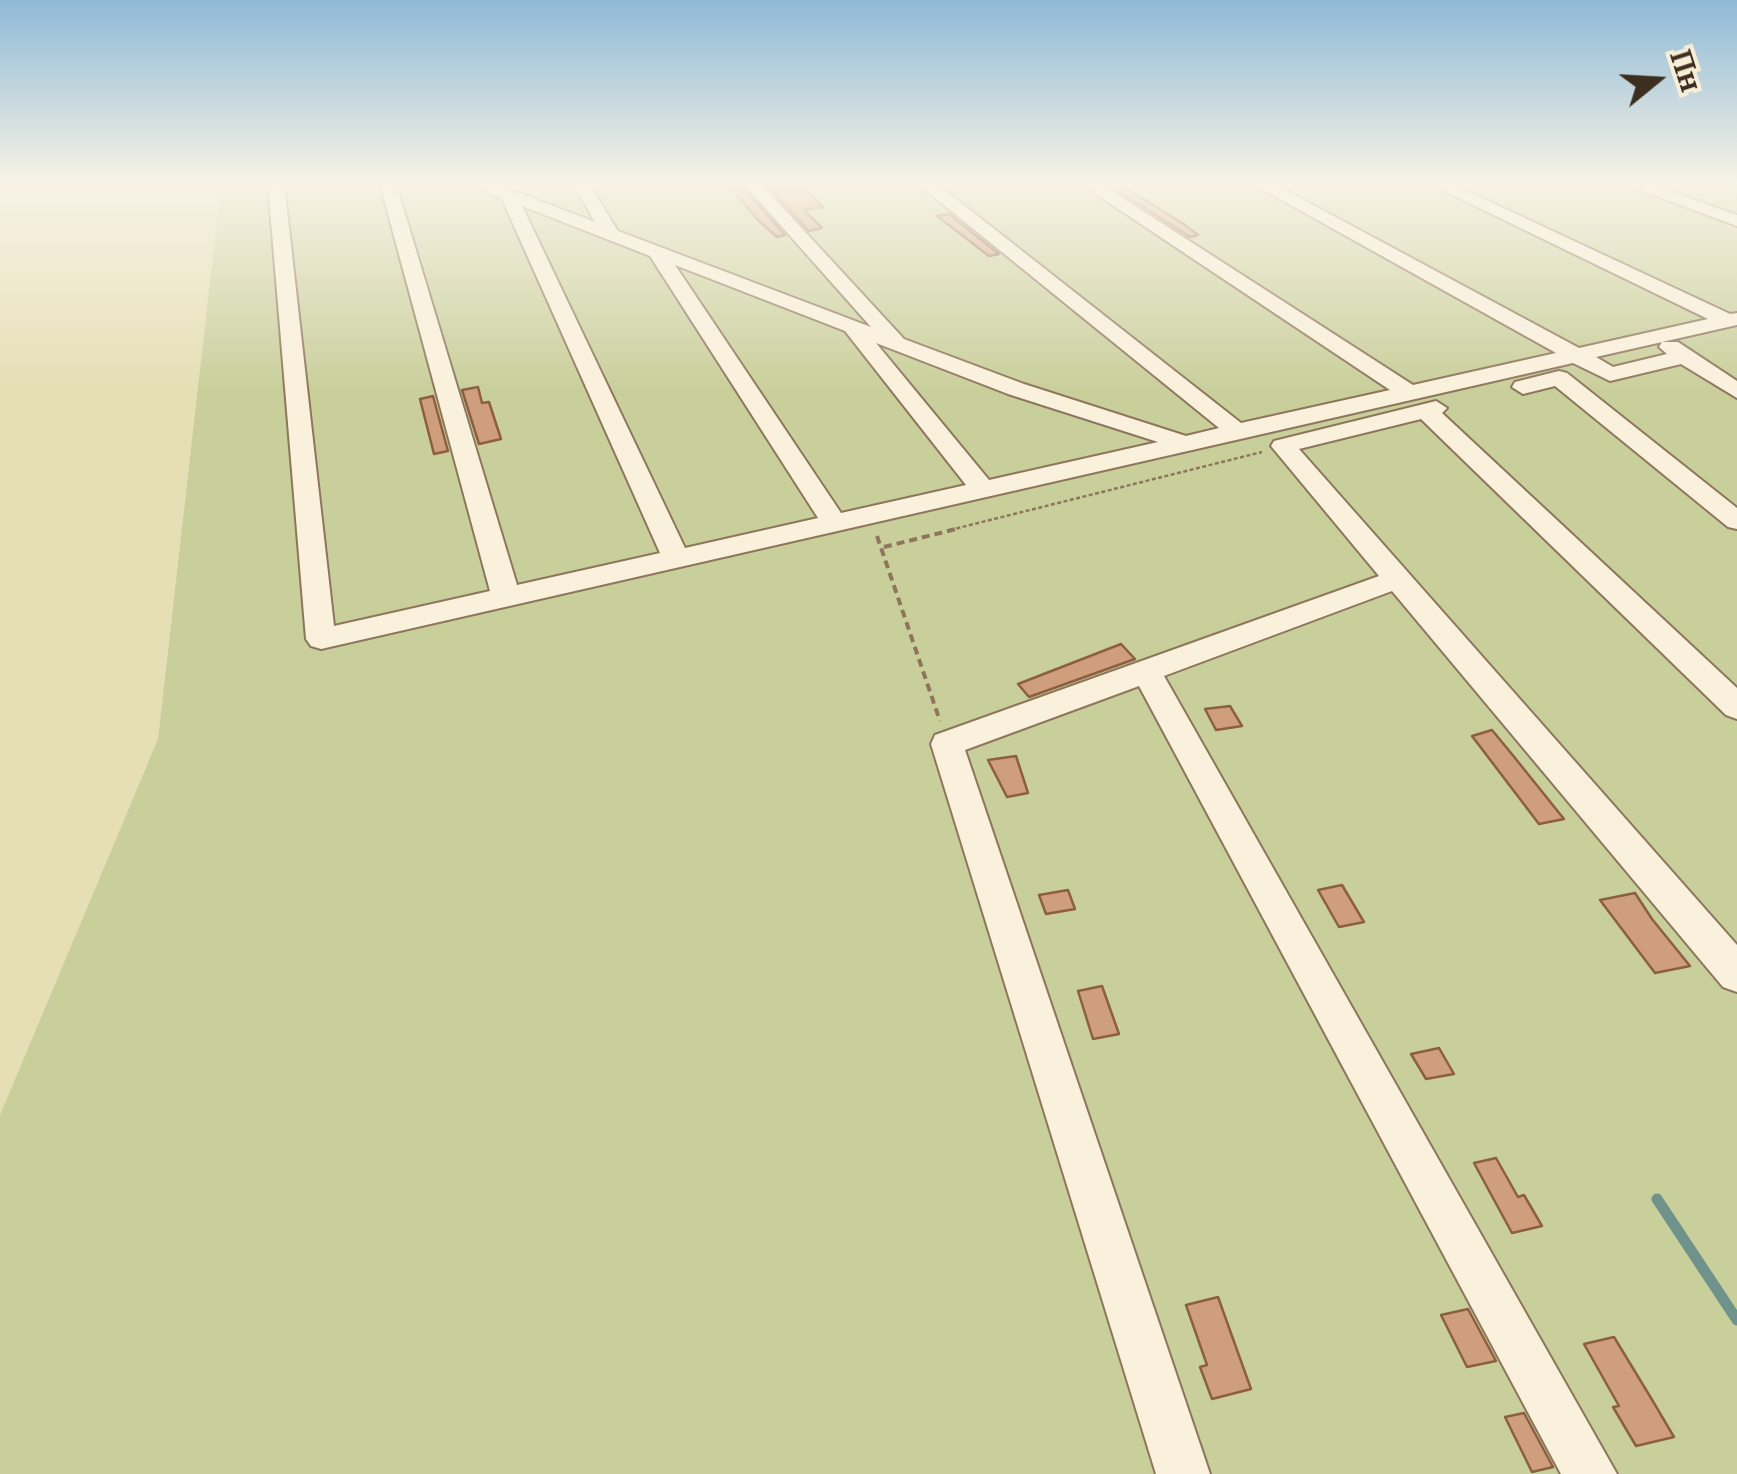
<!DOCTYPE html>
<html>
<head>
<meta charset="utf-8">
<style>
	body { margin:0 }
	#map { position:relative; width:1737px; height:1474px; overflow:hidden; background:#f0e4c8; font-family:Merriweather,serif }
	canvas { display:block }
	.north { position:absolute; left:1607px; top:30px; width:100px; height:100px; -webkit-text-stroke:8px #f7eed8; paint-order:stroke; rotate:72deg; font-size:28px; font-weight:700; line-height:40px; text-align:center; color:#3d2e20 }
	.north::after { content:''; display:block; margin:auto; width:35px; height:45px; background:#3d2e20; clip-path:polygon(50% 0,100% 100%,50% 72%,0 100%) }
</style>
</head>
<body>
<div id="map">
<canvas width="1737" height="1474"></canvas>
<div class="north">Пн</div>
</div>
<script>
const c = document.querySelector('canvas').getContext('2d');
c.lineJoin = 'round';
function fillPath(path, color) { c.fillStyle = color; c.fill(path, 'evenodd'); }
const poly = rows => new Path2D(rows.map(r => 'M' + r).join(''));
function trace(path, color, width, dash) { c.strokeStyle = color; c.lineWidth = width; c.lineCap = dash ? 'butt' : 'round'; c.setLineDash(dash || []); c.stroke(path); }
const farmland = poly([
	[0,184,221,184,158,739,0,1115]
]);
const green = poly([
	[221,184,1737,184,1737,1474,0,1474,0,1115,158,739]
]);
const stream = poly([
	[1657,1199,1737,1320]
]);
const building = poly([
	[727,184,740,184,785,235,777,237,759,221,727,184],
	[766,184,800,184,823,207,804,210,822,228,809,231,766,184],
	[1129,190,1185,225,1198,235,1190,237,1120,192,1129,190],
	[949,214,999,254,989,256,937,216,949,214],
	[478,387,482,403,489,402,501,439,479,444,462,390,478,387],
	[433,396,448,451,434,454,420,399,433,396],
	[1121,644,1135,659,1029,697,1018,684,1121,644],
	[1230,706,1242,726,1216,730,1205,709,1230,706],
	[1492,730,1511,753,1564,819,1539,824,1472,736,1492,730],
	[1016,756,1028,793,1007,797,988,760,1016,756],
	[1342,885,1364,922,1339,927,1318,890,1342,885],
	[1068,890,1075,909,1046,914,1039,895,1068,890],
	[1635,893,1652,919,1690,966,1655,973,1600,900,1635,893],
	[1102,986,1119,1034,1093,1039,1078,991,1102,986],
	[1439,1048,1454,1074,1426,1079,1411,1054,1439,1048],
	[1496,1158,1518,1197,1524,1195,1542,1226,1512,1233,1474,1163,1496,1158],
	[1218,1297,1251,1389,1212,1399,1200,1367,1207,1365,1186,1305,1218,1297],
	[1468,1309,1496,1361,1467,1367,1441,1315,1468,1309],
	[1614,1337,1651,1398,1674,1437,1636,1446,1613,1407,1619,1406,1584,1344,1614,1337],
	[1524,1413,1553,1467,1532,1472,1505,1417,1524,1413]
]);
const pathFar1 = poly([
	[950,530,1262,452]
]);
const path = poly([
	[877,536,940,721],
	[884,547,960,528]
]);
const minor = poly([
	[268,184,284,184,334,626,490,591,380,184,396,184,517,585,660,553,502,199,471,184,495,184,595,222,573,184,589,184,618,231,871,327,744,184,761,184,904,339,1024,384,1186,436,1219,428,918,184,937,184,1241,423,1390,390,1081,184,1101,184,1413,385,1556,353,1253,184,1274,184,1579,348,1708,319,1430,184,1452,184,1730,314,1737,313,1737,325,1596,357,1613,367,1667,354,1659,347,1662,342,1678,342,1737,381,1737,398,1681,364,1610,381,1573,363,321,649,311,646,306,639,268,184],
	[522,206,650,256,818,518,685,548,522,206],
	[675,265,845,331,966,485,841,513,675,265],
	[876,343,1008,394,1158,442,989,480,876,343],
	[1624,184,1649,184,1737,215,1737,226,1624,184],
	[1559,371,1567,373,1737,508,1737,529,1728,527,1555,386,1523,394,1512,387,1515,382,1559,371],
	[1436,401,1447,408,1442,413,1737,688,1737,719,1726,715,1421,419,1299,449,1737,945,1737,992,1723,987,1392,591,1164,676,1617,1474,1561,1474,1139,686,965,750,1210,1474,1156,1474,931,744,935,735,1379,576,1271,446,1274,441,1436,401]
]);
fillPath(farmland, '#e6deb5');
fillPath(green, '#c9cf9b');
trace(stream, '#6f938a', 11);
fillPath(building, '#cf9f7d');
trace(building, '#8d5f41', 2.5);
trace(minor, '#8d765c', 4);
trace(pathFar1, '#8d765c', 2.5, [4, 2.5]);
trace(path, '#8d765c', 4, [8, 5]);
fillPath(minor, '#faf1dc');
const sky = c.createLinearGradient(0, 0, 0, 391);
sky.addColorStop(0, '#8fbad6');
sky.addColorStop(0.47, '#f8f3e6');
sky.addColorStop(1, '#f8f3e600');
c.fillStyle = sky;
c.fillRect(0, 0, 1737, 391);
</script>
</body>
</html>
